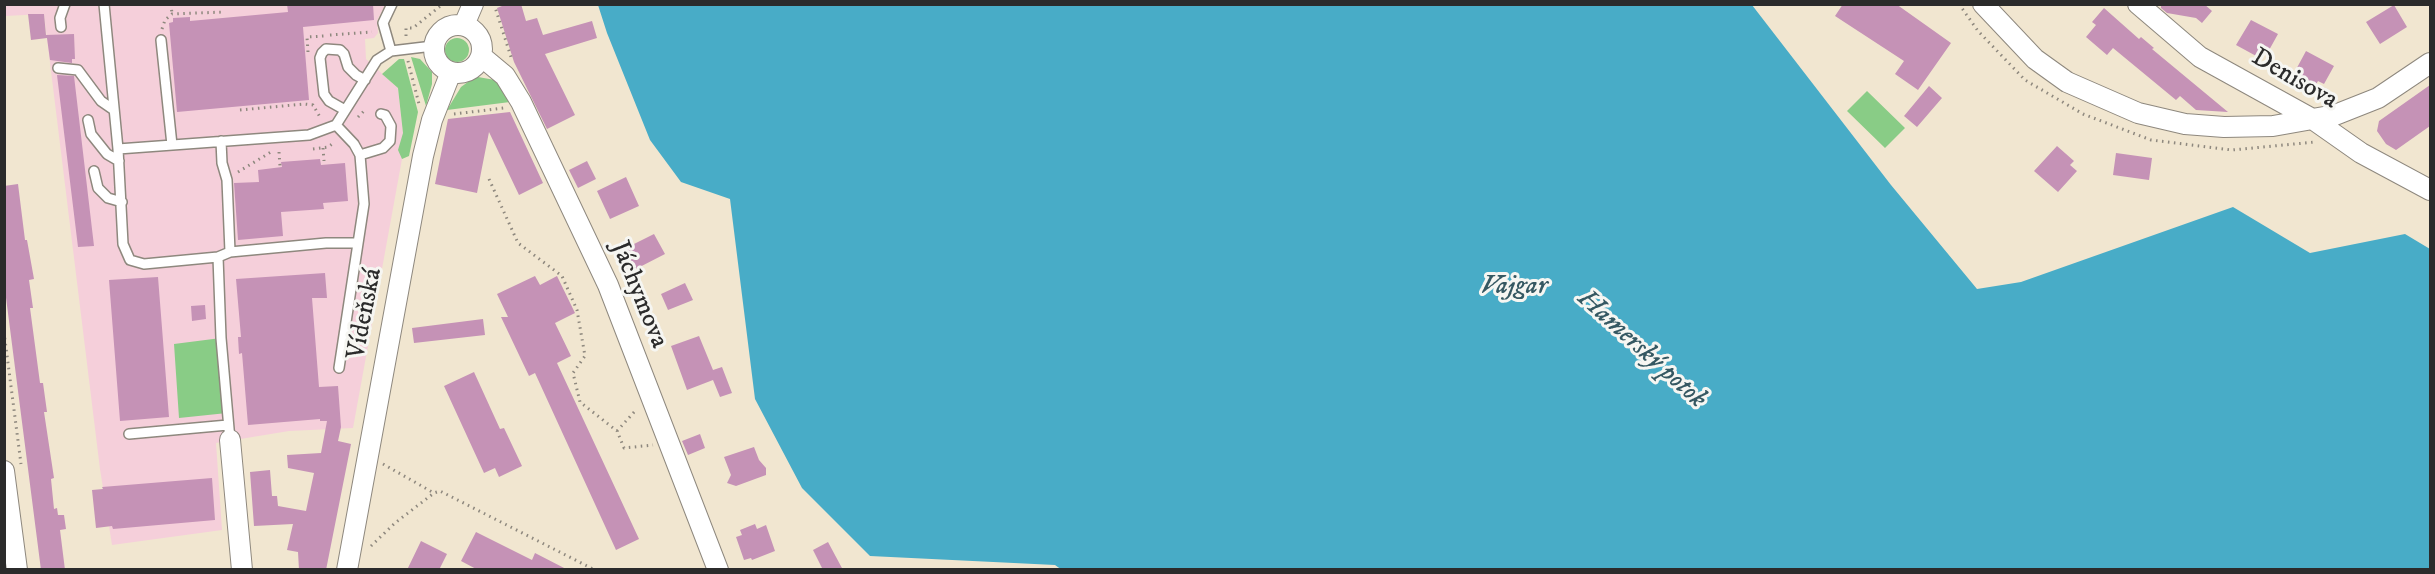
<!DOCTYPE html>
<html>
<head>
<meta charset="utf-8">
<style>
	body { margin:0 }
	#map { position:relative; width:2435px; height:574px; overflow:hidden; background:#f1e6d0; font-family:"IM FELL DW Pica",serif }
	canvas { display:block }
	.frame { position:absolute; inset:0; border:6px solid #2b2b2b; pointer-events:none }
</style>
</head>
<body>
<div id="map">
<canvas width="2435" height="574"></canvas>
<div class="frame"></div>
</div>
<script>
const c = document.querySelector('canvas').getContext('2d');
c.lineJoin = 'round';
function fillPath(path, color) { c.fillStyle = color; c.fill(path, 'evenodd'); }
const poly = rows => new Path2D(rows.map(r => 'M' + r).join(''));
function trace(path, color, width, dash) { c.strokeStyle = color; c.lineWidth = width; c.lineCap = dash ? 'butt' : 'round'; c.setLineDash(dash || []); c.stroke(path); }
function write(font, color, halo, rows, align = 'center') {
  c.font = font + ' "IM FELL DW Pica",serif'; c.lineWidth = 6; c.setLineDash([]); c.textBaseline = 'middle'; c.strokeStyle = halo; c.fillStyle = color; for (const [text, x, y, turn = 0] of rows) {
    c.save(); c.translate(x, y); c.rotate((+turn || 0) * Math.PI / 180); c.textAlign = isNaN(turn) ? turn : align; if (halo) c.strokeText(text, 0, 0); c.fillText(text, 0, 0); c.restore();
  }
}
const built = poly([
	[5,4,385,5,377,21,378,33,374,38,365,39,366,59,398,88,403,133,402,159,353,428,289,431,216,443,222,530,112,545,100,469,44,14,5,16]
]);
const green = poly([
	'445 50a12 12 0 1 1 24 0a12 12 0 1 1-24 0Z',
	[411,57,420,59,432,72,432,84,426,106],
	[399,59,404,59,418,112,409,156,402,159,398,150,403,133,398,88,382,74],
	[478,77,495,80,502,87,510,102,447,110,461,87,472,79],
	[1867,91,1905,128,1885,148,1847,111],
	[221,338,227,413,179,418,174,344]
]);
const water = poly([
	[598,5,1752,5,1891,185,1977,289,2021,282,2233,207,2310,253,2405,234,2430,249,2430,569,1062,570,1055,565,870,556,802,488,755,399,730,199,681,182,650,140,607,33]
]);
const building = poly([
	[287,4,373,4,374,20,303,27,309,100,177,112,169,23,173,22,173,18,190,17,190,21,288,12],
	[507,4,521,4,526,21,537,18,543,35,592,21,597,38,545,54,575,115,547,129,514,62,497,8],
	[1843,4,1896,4,1951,43,1918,90,1895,74,1904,61,1835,16],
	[2161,4,2204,4,2212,11,2202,23,2196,18,2167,13,2161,8],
	[2394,5,2407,27,2380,44,2366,22],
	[2104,8,2139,39,2141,37,2154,48,2152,49,2228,112,2196,110,2180,96,2176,100,2113,48,2107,55,2086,37,2096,25,2092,22],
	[28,14,44,14,46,35,74,34,75,59,72,59,72,63,50,60,47,38,31,40],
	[2251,20,2278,34,2268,52,2263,49,2258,57,2236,45],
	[2306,51,2334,66,2324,84,2318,81,2314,88,2292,77],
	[57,75,74,76,94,246,78,247],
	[2430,85,2430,126,2396,150,2386,144,2377,131,2379,121],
	[1929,86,1942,98,1917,127,1904,116],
	[510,112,543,183,519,195,489,132,477,193,435,184,448,119],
	[2057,146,2074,161,2070,165,2077,171,2058,192,2034,171],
	[2116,153,2152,158,2149,180,2113,175],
	[320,159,321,165,345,163,348,201,323,203,324,209,281,212,283,236,238,240,234,183,259,182,258,170,282,167,281,162],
	[587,161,596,179,578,188,569,170],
	[626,177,639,206,610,219,597,191],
	[18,184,25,240,27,240,34,279,29,280,33,308,30,308,40,383,43,383,47,412,44,412,54,478,51,479,54,509,57,508,58,515,64,515,66,529,60,530,65,570,41,570,4,282,4,186],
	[654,234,665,254,628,273,618,252],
	[325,273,327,298,312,298,319,387,338,386,341,427,338,441,351,444,326,570,299,570,298,552,287,550,293,524,254,526,250,472,270,470,272,496,277,496,278,506,306,511,314,473,288,468,287,455,321,453,327,421,320,421,320,419,248,425,242,353,239,354,238,337,241,337,236,279],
	[535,276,540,285,557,276,575,313,555,323,571,356,557,363,639,539,616,550,535,373,529,376,501,317,508,317,497,294],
	[158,277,169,417,120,421,109,280],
	[685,283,693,300,668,310,661,294],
	[205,305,206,319,192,321,191,306],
	[483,319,485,335,414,343,412,328],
	[699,336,713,370,722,367,732,393,720,397,713,380,687,390,671,346],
	[474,372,500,429,504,428,522,466,499,477,495,468,484,473,444,386],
	[700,434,705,448,688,455,682,441],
	[754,447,759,460,766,468,766,475,736,486,727,483,731,475,724,457],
	[212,478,215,520,113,529,112,526,96,528,92,490,103,489,102,487],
	[755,524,757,529,766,525,775,551,752,560,751,558,744,560,736,537,742,535,740,530],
	[476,532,532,560,535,553,568,570,478,570,461,561],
	[421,541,447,554,439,570,407,570],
	[828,542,843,570,823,570,813,550]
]);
const path = poly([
	[171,4,172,14],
	[494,4,511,57],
	[1959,4,1978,31,2025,80,2083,114,2151,140,2232,150,2315,142],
	[162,29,165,20,172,14,224,12],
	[330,35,372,32],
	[406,36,406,28,413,28,443,4],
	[308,52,307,37,324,36],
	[408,61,419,104],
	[240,110,304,104,313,105,320,117],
	[454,114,504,108],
	[358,117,364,111],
	[323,148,324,161],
	[313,149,328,147,335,142],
	[279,152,280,166],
	[238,172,271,152],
	[489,179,518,243,562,276,577,310,585,356,573,373,580,402,617,431,624,448,653,445],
	[4,332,21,464],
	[617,431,636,410],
	[383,464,434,493],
	[371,546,395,523,434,493,440,491,595,570]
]);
const service = poly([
	[104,4,118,149,123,244,130,260,144,264,218,257,230,252,326,243,358,243],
	[61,27,60,18,65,4],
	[161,40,172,145],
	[391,51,383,23,392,4],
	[58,68,78,70,101,101,114,110],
	[345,110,329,101,324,94,320,58,322,53,326,49,340,50,344,54,348,67,356,75,365,80],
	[88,120,91,134,107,154,119,161],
	[336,125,354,144,360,155,364,204,339,368],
	[221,141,222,163,227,180,230,252],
	[118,149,309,135,336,125,377,60,391,51,433,46],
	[360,155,383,148,390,141,391,126,385,115,381,114],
	[94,171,98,188,108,198,122,202],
	[218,257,221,338,230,440],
	[129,434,228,425]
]);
const minor = poly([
	[1983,4,2035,59,2067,82,2138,113,2185,124,2224,127,2273,126,2335,115,2378,98,2430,63],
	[2138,4,2200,57,2314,120,2361,153,2430,190],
	'434 49a24 24 0 1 1 48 0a24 24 0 1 1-48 0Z',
	[464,25,473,4],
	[481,56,505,76,521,102,608,285,718,570],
	[230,440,242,570],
	[4,471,17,570],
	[347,570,423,156,432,120,451,72]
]);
const streetNames = [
	["Denisova",2294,80,30],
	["Jáchymova",638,295,68],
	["Vídeňská",366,314,-79]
];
const waterNames = [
	["Vajgar",1514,287],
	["Hamerský potok",1641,350,42]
];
fillPath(built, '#f5cfda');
fillPath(green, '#89cc86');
fillPath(water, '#48acc7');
fillPath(building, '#c592b6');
trace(service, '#8e887e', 12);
trace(minor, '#8e887e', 22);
trace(path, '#8e887e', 3, [1.5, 4.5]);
trace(service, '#fff', 9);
trace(minor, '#fff', 20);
write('26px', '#2b2b2b', '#f6f6f2', streetNames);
write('italic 27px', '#355862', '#f6f6f2', waterNames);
</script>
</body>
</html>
